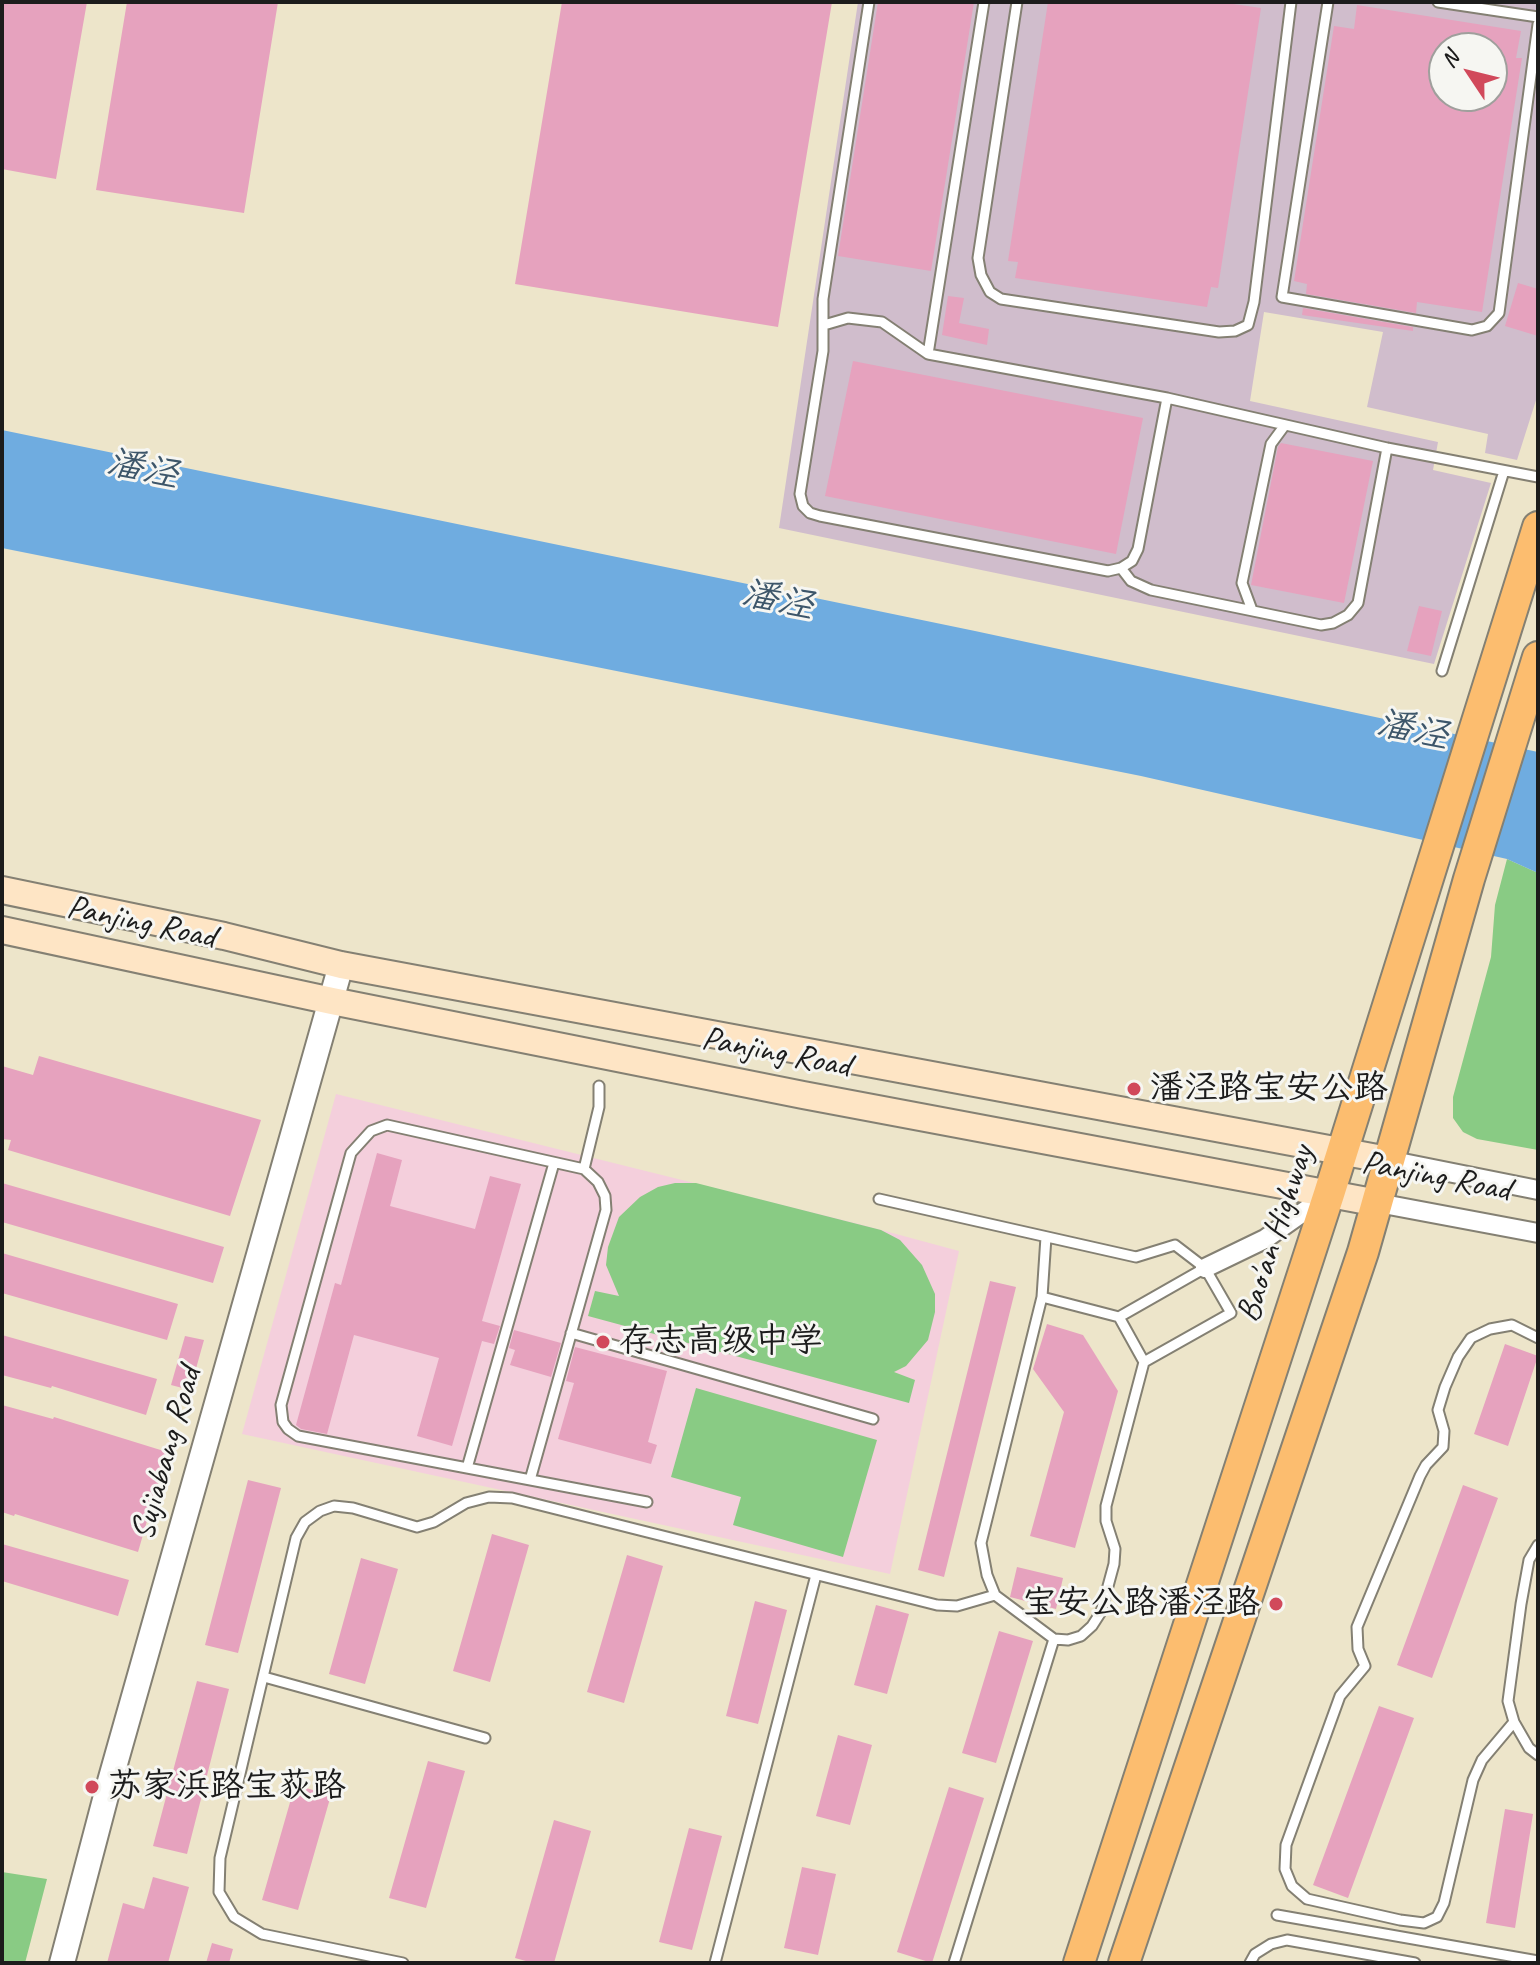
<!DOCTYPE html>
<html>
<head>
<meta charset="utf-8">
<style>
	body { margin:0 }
	#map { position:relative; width:1540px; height:1965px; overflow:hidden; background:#ede5ca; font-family:Caveat,sans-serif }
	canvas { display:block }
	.frame { position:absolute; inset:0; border:4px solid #1c1c1c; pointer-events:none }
	.north { position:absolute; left:1428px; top:32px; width:80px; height:80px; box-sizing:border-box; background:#f6f6f2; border:2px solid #9f9f9c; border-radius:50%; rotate:305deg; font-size:22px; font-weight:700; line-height:32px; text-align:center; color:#1c1c1c }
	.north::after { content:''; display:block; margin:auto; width:28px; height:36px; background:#d1495b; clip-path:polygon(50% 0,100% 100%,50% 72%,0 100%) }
</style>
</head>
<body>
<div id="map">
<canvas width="1540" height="1965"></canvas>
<div class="frame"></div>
<div class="north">N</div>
</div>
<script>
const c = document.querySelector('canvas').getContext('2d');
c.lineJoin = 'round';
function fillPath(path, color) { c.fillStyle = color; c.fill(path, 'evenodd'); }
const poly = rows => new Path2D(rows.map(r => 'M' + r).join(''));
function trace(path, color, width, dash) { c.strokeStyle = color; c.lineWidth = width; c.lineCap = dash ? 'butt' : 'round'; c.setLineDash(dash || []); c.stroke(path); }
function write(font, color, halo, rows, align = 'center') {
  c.font = font + ' Caveat,"LXGW WenKai TC",sans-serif'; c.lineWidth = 6; c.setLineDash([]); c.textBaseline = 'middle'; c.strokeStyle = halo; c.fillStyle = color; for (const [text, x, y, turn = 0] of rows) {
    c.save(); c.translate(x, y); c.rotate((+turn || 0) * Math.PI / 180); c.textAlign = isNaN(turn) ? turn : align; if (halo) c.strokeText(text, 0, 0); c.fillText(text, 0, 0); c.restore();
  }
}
const built = poly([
	[336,1094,859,1224,959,1251,890,1574,242,1434]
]);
const industrial = poly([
	[858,2,1538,2,1538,394,1517,460,1485,453,1488,434,1367,407,1383,332,1264,312,1250,401,1438,442,1433,470,1491,483,1434,664,779,528],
	[1444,48,1492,48,1492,96,1444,96]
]);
const green = poly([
	[1507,859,1538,873,1538,1150,1477,1139,1463,1132,1453,1118,1453,1097,1491,957,1495,905],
	[675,1183,696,1183,881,1230,900,1240,922,1265,935,1294,935,1312,928,1340,906,1366,894,1372,915,1380,909,1403,588,1316,595,1291,619,1296,606,1265,608,1247,619,1217,640,1197,658,1187],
	[696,1388,877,1440,843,1557,733,1525,741,1497,671,1477],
	[2,1872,47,1879,25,1963,2,1963]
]);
const water = poly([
	[2,430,975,631,1538,752,1538,873,1507,859,1141,776,2,548]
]);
const building = poly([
	[2,2,87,2,56,179,2,169],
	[127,2,278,2,244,213,96,190],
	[562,2,832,2,778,327,515,284],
	[878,2,974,2,931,271,838,256],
	[1048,2,1219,2,1261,8,1218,288,1211,287,1207,307,1015,278,1018,262,1008,261],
	[1357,5,1521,31,1516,58,1522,58,1482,312,1417,302,1416,313,1306,294,1307,284,1294,281,1334,26,1354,29],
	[1444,48,1492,48,1492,96,1444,96],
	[1518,283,1538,289,1538,336,1505,326],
	[948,296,964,298,959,323,989,329,987,345,942,335],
	[1303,308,1413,327,1413,331,1302,315],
	[853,361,1143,418,1116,554,825,496],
	[1281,443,1373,461,1344,603,1251,585,1278,447],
	[1419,606,1442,611,1431,656,1407,651],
	[39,1056,261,1120,230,1216,8,1150,11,1140,2,1139,2,1066,33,1075],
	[377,1153,402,1160,390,1206,475,1229,490,1176,521,1184,482,1321,500,1326,494,1344,482,1341,452,1446,417,1436,439,1358,354,1335,327,1434,301,1429,296,1425,335,1283,341,1285],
	[2,1183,224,1247,213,1283,2,1222],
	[2,1253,178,1304,167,1340,2,1293],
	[990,1281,1016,1287,944,1577,918,1570],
	[1047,1324,1083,1335,1118,1391,1075,1548,1030,1536,1064,1412,1033,1369],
	[514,1330,561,1343,551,1377,510,1365,515,1350,509,1348],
	[2,1335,157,1379,146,1415,52,1386,51,1388,2,1375],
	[185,1336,204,1340,190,1390,171,1385],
	[1505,1344,1538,1356,1508,1446,1474,1434],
	[575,1347,667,1371,648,1442,657,1445,651,1464,558,1439,574,1383,566,1381],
	[2,1405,53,1419,54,1417,167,1452,138,1552,15,1514,14,1516,2,1512],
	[248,1480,281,1488,238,1653,205,1645],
	[1463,1485,1498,1498,1432,1678,1397,1665],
	[492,1534,529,1545,490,1682,453,1671],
	[2,1544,129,1580,118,1616,2,1581],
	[627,1555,663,1566,624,1703,587,1692],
	[361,1558,398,1569,365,1684,329,1674],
	[1017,1567,1063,1578,1056,1609,1010,1597],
	[755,1601,787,1610,758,1724,726,1716],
	[876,1605,909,1614,887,1694,854,1685],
	[999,1631,1033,1641,996,1763,962,1753],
	[197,1681,229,1689,187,1854,153,1846],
	[1379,1706,1414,1718,1348,1898,1313,1885],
	[838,1735,872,1745,850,1825,816,1816],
	[428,1761,465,1771,426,1908,389,1898],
	[295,1785,331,1795,298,1910,262,1900],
	[949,1787,984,1798,932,1963,897,1952],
	[1505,1809,1533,1814,1515,1928,1486,1923],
	[554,1820,591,1831,554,1963,533,1963,515,1958],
	[689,1828,722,1836,692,1950,659,1942],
	[802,1867,836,1874,818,1955,784,1948],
	[153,1877,189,1887,168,1963,107,1963,123,1903,144,1909],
	[212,1943,233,1949,229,1963,206,1963]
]);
const service = poly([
	[869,2,823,299,823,351,800,494,803,506,810,513,820,516,1108,571,1121,568,1132,561,1138,549,1167,398],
	[984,2,928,354,1167,398,1387,448,1538,477],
	[1017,2,978,258,981,275,990,292,1001,299,1219,332,1235,331,1248,325,1254,302,1291,2],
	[1328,2,1282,297,1472,330,1487,326,1499,313,1538,24],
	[1438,2,1538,17],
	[824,325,848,318,882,322,928,354],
	[1121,568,1131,581,1151,590,1321,625,1333,623,1348,615,1358,603,1387,448],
	[1252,610,1242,583,1271,444,1285,425],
	[1442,671,1504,471],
	[584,1169,599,1107,599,1086],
	[879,1199,1136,1257,1175,1245,1205,1268],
	[1046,1237,1042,1297,981,1543,987,1575,995,1595,1054,1639,1068,1640,1081,1636,1092,1626,1101,1612,1114,1564,1115,1549,1106,1521,1106,1506,1144,1362],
	[1042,1297,1119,1317,1205,1268,1231,1313,1144,1362,1119,1317],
	[571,1333,873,1419],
	[467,1468,554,1163],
	[530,1480,606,1210,605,1196,598,1182,584,1169,387,1125,371,1131,351,1153,281,1405,283,1422,288,1429,298,1436,647,1502],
	[1538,1545,1529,1560,1521,1604,1508,1701,1514,1722,1529,1748,1538,1755],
	[264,1677,485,1738],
	[1514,1722,1482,1760,1473,1780,1444,1903,1437,1917,1424,1923,1400,1920,1307,1899,1292,1886,1285,1869,1286,1845,1340,1696,1365,1666,1358,1649,1357,1627,1420,1476,1426,1465,1443,1447,1444,1431,1438,1410,1445,1387,1458,1357,1471,1338,1490,1329,1512,1325,1538,1338],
	[1277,1915,1538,1961],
	[403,1963,262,1934,234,1917,219,1892,220,1858,296,1538,305,1522,320,1511,334,1506,353,1508,417,1527,434,1522,466,1503,489,1497,512,1498,937,1605,957,1606,995,1595],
	[715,1963,816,1575],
	[954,1963,1054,1639],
	[1250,1963,1255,1954,1271,1944,1287,1940,1415,1963]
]);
const minor = poly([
	[1388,1160,1538,1190],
	[1378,1203,1538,1233],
	[1205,1268,1265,1239,1326,1196]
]);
const tertiary = poly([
	[62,1963,107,1792,341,965]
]);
const secondary = poly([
	[2,890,224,936,341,965,1388,1160],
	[2,930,332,1001,803,1095,1378,1203]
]);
const primary = poly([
	[1079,1963,1329,1194,1538,527],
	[1124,1963,1363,1252,1469,879,1538,657]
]);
const markers = [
	[1134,1089,8,"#d1495b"],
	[603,1342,8,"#d1495b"],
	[1276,1604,8,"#d1495b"],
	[92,1787,8,"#d1495b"]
];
const streetNames = [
	["Panjing Road",141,923,12],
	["Panjing Road",776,1053,11],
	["Panjing Road",1436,1177,11],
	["Bao'an Highway",1276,1234,-72],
	["Sujiabang Road",167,1454,-74]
];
const poiNames = [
	["潘泾路宝安公路",1150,1089],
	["存志高级中学",619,1342],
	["宝安公路潘泾路",1260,1604,"right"],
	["苏家浜路宝荻路",108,1787]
];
const waterNames = [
	["潘泾",143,470,12],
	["潘泾",778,601,12],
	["潘泾",1413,731,12]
];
fillPath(built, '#f4cfdc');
fillPath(industrial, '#d0bdcc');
fillPath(green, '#89cb84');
fillPath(water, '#6face0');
fillPath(building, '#e6a2be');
trace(service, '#848073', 13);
trace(minor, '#848073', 22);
trace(tertiary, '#848073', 28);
trace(secondary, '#848073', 30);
trace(primary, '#848073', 34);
trace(service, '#fff', 9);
trace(minor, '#fff', 18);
trace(tertiary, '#fff', 24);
trace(secondary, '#fee5c5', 26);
trace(primary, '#fcbd6f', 30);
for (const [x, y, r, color] of markers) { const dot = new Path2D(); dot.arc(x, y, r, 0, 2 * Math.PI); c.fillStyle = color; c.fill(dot); trace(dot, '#f6f6f2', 3); }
write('34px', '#1c1c1c', '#f6f6f2', streetNames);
write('34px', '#1c1c1c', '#f6f6f2', poiNames, 'left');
write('italic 36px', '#3d566a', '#f6f6f2', waterNames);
</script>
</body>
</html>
